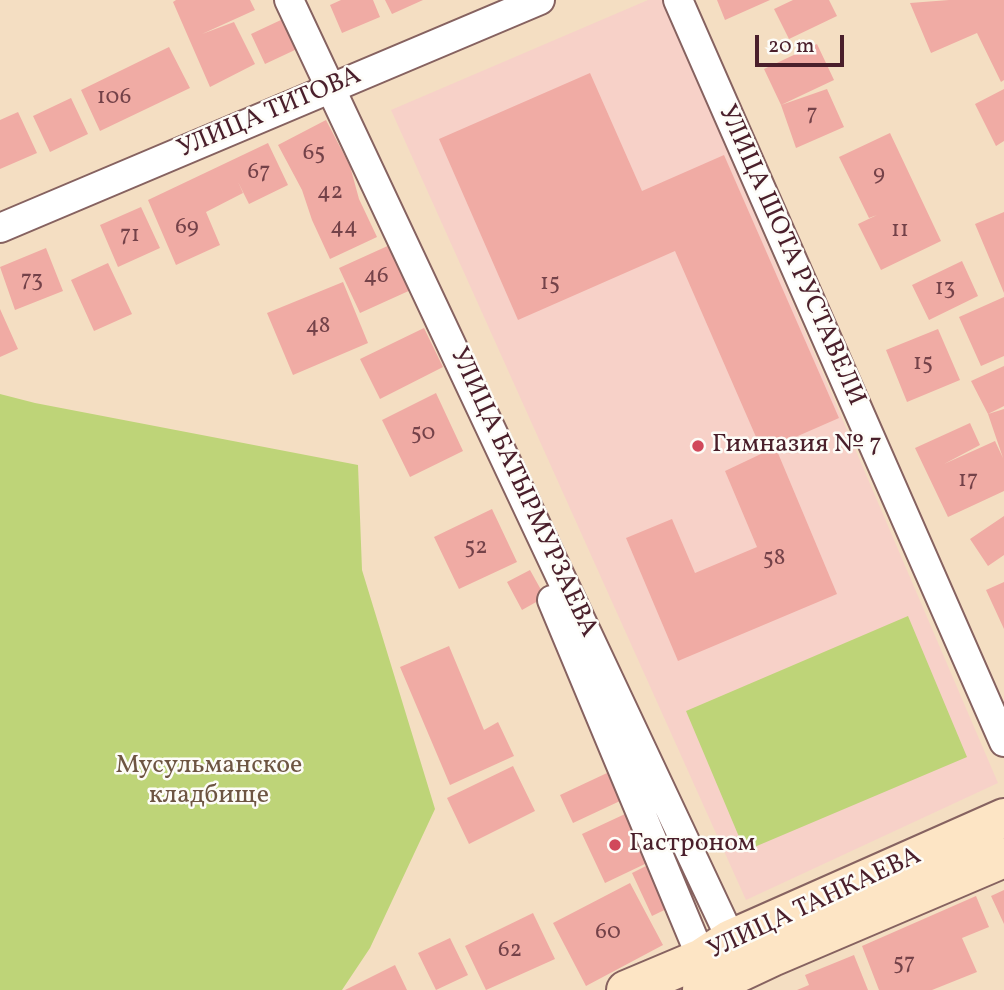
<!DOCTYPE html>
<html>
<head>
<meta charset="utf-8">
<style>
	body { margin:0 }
	#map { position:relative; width:1004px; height:990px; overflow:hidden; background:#f4dec2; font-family:Vollkorn,serif }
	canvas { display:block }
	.scale { position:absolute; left:755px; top:35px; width:89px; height:32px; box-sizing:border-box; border:4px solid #4a1f2b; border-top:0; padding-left:9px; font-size:21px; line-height:24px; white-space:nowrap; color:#4a1f2b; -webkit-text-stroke:5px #fdfcf7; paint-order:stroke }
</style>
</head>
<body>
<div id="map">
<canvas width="1004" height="990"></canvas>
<div class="scale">20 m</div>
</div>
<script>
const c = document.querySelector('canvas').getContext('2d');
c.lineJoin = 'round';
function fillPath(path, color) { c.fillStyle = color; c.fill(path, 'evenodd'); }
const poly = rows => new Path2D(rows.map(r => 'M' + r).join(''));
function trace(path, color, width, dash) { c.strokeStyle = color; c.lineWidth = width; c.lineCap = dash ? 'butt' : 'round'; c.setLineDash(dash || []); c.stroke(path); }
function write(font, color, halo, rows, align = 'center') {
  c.font = font + ' Vollkorn,serif'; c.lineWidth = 5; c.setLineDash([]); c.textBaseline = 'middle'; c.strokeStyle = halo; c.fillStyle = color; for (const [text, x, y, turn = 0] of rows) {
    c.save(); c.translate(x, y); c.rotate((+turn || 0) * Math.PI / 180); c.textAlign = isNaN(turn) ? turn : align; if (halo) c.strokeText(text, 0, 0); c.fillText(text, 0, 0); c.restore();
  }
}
const built = poly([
	[648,0,663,0,998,783,746,900,391,110]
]);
const green = poly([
	[0,394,35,403,358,465,362,570,435,809,370,948,342,990,0,990],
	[908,616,967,757,745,851,686,711]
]);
const building = poly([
	[176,0,250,0,255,10,202,34,234,22,255,64,210,87,173,2],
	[341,0,373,0,380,17,342,33,330,5],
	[385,0,423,0,392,14],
	[717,0,770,0,725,20],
	[793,0,829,0,837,16,789,39,774,9],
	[949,0,1004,0,1004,80,1001,82,977,33,931,53,910,3],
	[283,19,297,49,265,64,251,34],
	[817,44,834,80,781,105,764,69],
	[169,47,190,88,100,131,81,90],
	[590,73,642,191,724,155,839,418,775,446,837,594,678,661,626,538,672,519,695,573,757,547,725,471,763,453,675,251,518,320,439,139],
	[827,89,844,127,796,148,781,105],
	[1004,89,1004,141,996,146,975,104],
	[71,98,88,134,50,152,33,116],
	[18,112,37,153,0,169,0,120],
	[326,120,350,166,359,199,377,237,330,259,312,220,302,190,278,145],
	[890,133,941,241,881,270,858,224,877,215,869,218,839,157],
	[268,143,288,185,249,204,238,182,243,193,206,212,220,245,176,265,148,200],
	[141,207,160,248,118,267,100,225],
	[1004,212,1004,293,975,224],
	[392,244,413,289,360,313,339,268],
	[46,248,63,291,15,310,0,267],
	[962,261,978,296,929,320,912,285],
	[108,263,132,314,94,331,71,280],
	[343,282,368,343,293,375,267,313],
	[1004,297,1004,356,981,366,959,317],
	[0,309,18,349,0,357],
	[424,328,443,367,380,399,360,359],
	[938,329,960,380,907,402,886,350],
	[1004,366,1004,406,988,414,1004,409,1004,491,948,517,915,448,970,423,980,445,944,464,995,441,1003,458,988,414,971,381],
	[436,393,463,451,410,477,382,420],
	[492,509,517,562,459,589,434,537],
	[1004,516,1004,555,988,566,970,539],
	[530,570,545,597,522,610,507,582],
	[1004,582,1004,629,986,590],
	[449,646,484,730,498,722,514,756,450,785,400,667],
	[513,766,535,811,469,844,447,798],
	[607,773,620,801,573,823,560,795],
	[625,814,647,863,605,883,582,834],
	[662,858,683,901,652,916,632,873],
	[630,883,663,945,586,986,553,923],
	[1004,890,1004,924,991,896],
	[976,896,989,927,962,938,977,972,932,990,879,990,862,946],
	[533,913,555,959,486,990,465,946],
	[450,938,468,975,436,990,418,953],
	[854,955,868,990,797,990,809,985,805,975],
	[395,965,407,990,345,990]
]);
const street = poly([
	[289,0,731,939,736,958],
	[678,0,1004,742],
	[0,228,540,0],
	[552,600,709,976]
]);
const secondary = poly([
	[626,990,702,958,731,939,1004,818],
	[702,990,772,957,1004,858]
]);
const markers = [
	[698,446,7,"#d1495b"],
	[615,845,7,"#d1495b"]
];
const numberNames = [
	["106",114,99],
	["7",812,116],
	["65",314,155],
	["67",259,174],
	["9",879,176],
	["42",330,194],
	["69",187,229],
	["44",344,229],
	["11",900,232],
	["71",130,237],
	["46",376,278],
	["73",32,282],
	["15",550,285],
	["13",945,290],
	["48",318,328],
	["15",923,365],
	["50",423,435],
	["17",968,482],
	["52",476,549],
	["58",774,560],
	["60",608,934],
	["62",510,952],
	["57",904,965]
];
const streetNames = [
	["УЛИЦА ТИТОВА",270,114,-23],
	["УЛИЦА ШОТА РУСТАВЕЛИ",790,256,66],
	["УЛИЦА БАТЫРМУРЗАЕВА",522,493,65],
	["УЛИЦА ТАНКАЕВА",815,905,-25]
];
const poiNames = [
	["Гимназия № 7",712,446],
	["Гастроном",629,845]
];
const parkNames = [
	["Мусульманское",209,767],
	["кладбище",209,797]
];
fillPath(built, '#f7d1c8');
fillPath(green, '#bed478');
fillPath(building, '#f0aba4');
trace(street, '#866260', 32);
trace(secondary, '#866260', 42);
trace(street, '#fff', 28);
trace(secondary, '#fde5c5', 38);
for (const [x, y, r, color] of markers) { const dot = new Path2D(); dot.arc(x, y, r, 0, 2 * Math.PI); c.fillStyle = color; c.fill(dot); trace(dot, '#fdfcf7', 2.5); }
write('23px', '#744249', null, numberNames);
write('26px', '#4a1f2b', '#fdfcf7', streetNames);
write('26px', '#4a1f2b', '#fdfcf7', poiNames, 'left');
write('26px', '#6d5542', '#fdfcf7', parkNames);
</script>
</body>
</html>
